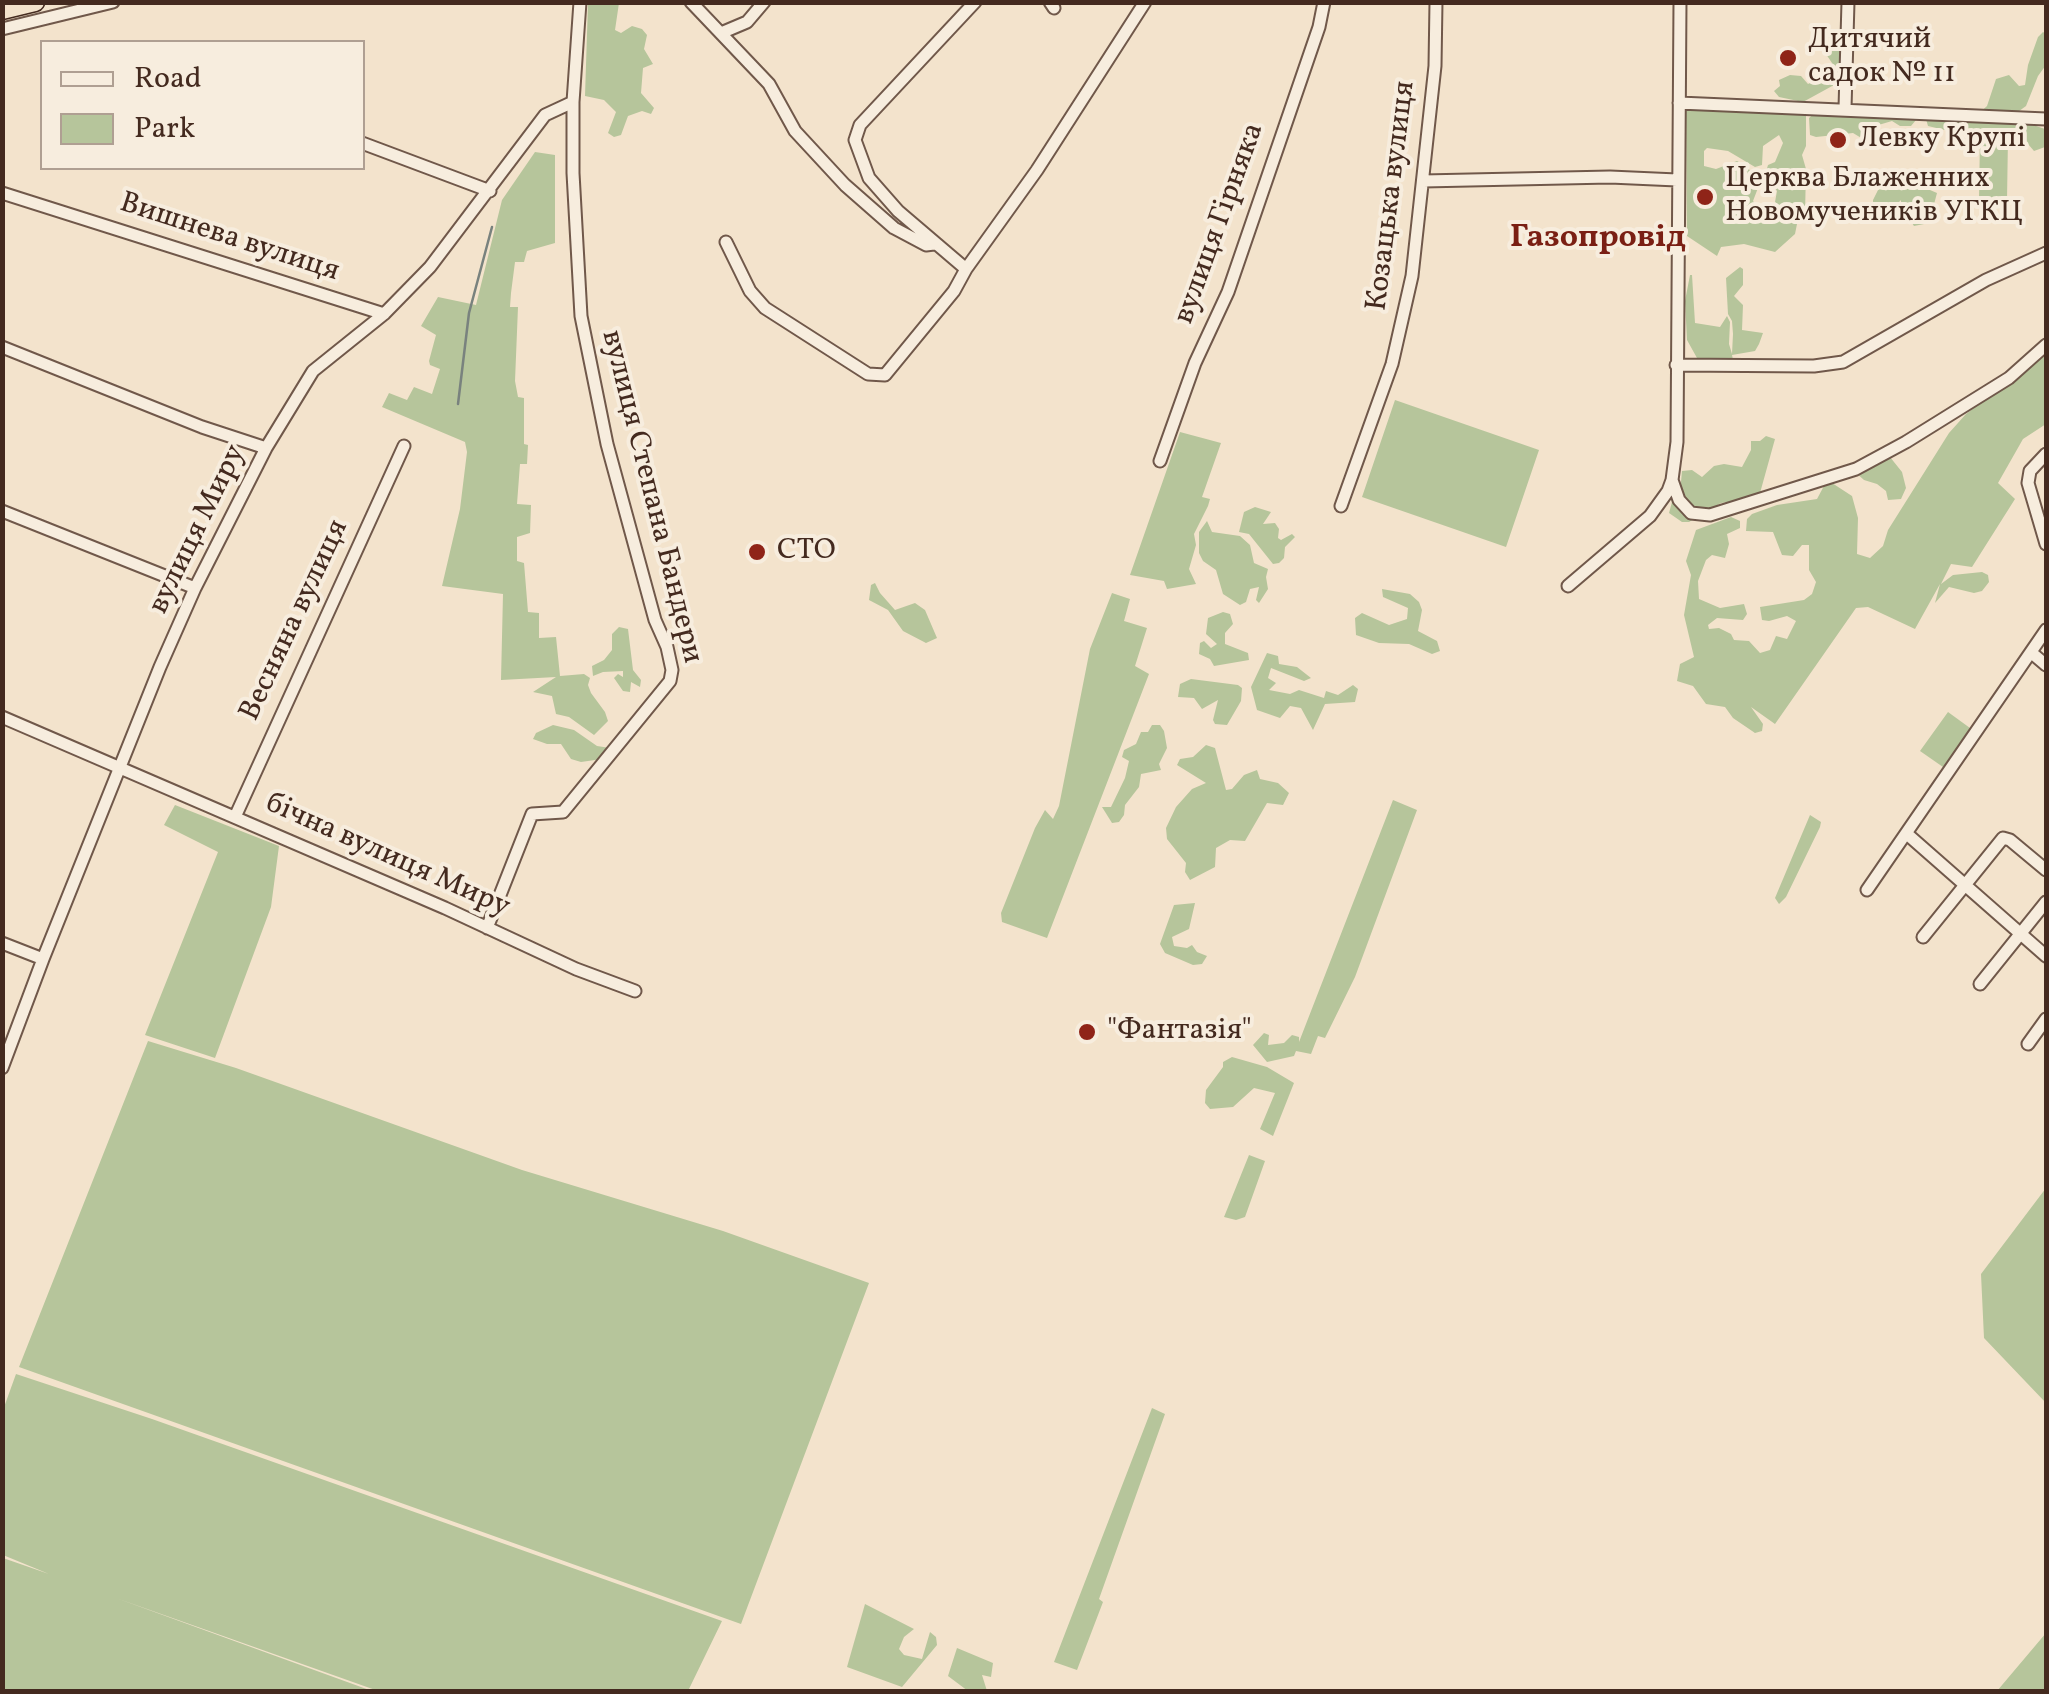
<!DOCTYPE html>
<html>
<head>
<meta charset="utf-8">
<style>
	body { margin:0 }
	#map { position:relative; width:2049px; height:1694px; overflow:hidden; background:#f3e3cc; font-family:Vollkorn,serif }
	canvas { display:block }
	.frame { position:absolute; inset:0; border:5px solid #442a1f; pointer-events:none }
	.legend { position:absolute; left:40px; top:40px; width:325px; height:130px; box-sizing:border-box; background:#f7edde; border:2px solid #af9f92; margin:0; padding:12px 18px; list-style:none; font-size:30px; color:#442a1f }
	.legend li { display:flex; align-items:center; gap:20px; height:50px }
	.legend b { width:50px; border:2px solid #af9f92 }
</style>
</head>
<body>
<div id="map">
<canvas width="2049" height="1694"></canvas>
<div class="frame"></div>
<ul class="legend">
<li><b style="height:12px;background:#f7edde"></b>Road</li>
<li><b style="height:28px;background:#b6c59b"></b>Park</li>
</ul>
</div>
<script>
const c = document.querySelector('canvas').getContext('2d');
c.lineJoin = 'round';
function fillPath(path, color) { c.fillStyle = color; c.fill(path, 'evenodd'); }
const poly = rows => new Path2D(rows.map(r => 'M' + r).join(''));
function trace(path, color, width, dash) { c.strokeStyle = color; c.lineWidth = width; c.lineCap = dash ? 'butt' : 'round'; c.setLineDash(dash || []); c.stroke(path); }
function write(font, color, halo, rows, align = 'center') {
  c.font = font + ' Vollkorn,serif'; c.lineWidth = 8; c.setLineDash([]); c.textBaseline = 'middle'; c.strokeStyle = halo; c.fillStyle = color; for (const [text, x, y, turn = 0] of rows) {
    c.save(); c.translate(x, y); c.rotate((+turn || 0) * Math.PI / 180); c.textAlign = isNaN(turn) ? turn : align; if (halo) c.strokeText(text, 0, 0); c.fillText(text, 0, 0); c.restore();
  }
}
const green = poly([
	[588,3,619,3,615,30,621,33,632,26,642,29,647,35,644,49,653,64,643,68,641,93,654,108,651,114,642,111,628,116,621,135,614,137,608,133,616,112,604,100,585,96],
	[2043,32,2046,34,2046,65,2038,76,2026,106,2015,114,2021,121,2045,129,2045,147,2034,151,2022,137,2008,132,1979,134,1970,128,1953,132,1928,126,1926,119,1974,118,1987,106,1996,79,2009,75,2019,86,2025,85,2028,65,2038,37],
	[1838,44,1843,49,1842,78,1834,85,1803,102,1779,97,1774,91,1780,86,1779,80,1790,75,1801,76,1808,84,1826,75,1832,63,1826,54,1828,47],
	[1822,106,1907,115,1916,120,1911,126,1900,126,1892,121,1875,126,1873,133,1863,139,1853,133,1816,137,1810,135,1809,118],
	[1686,108,1806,113,1806,146,1802,155,1806,169,1805,215,1797,224,1795,234,1775,252,1744,244,1721,247,1717,256,1687,236],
	[1779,135,1783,143,1775,162,1768,165,1765,175,1777,191,1775,202,1786,211,1780,213,1771,206,1756,205,1753,201,1761,180,1744,165,1737,161,1716,169,1704,166,1704,151,1707,148,1728,151,1755,167,1762,165,1763,146],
	[1980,136,2008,137,2007,200,1979,200],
	[535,152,555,155,555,243,527,251,524,262,515,262,511,293,510,307,518,307,515,381,518,397,524,398,524,444,528,445,527,464,520,464,517,504,531,505,530,533,517,537,517,561,524,563,528,612,539,613,539,638,556,637,560,676,584,674,590,678,588,685,591,693,605,712,608,721,594,735,569,717,556,714,552,696,533,692,556,677,501,680,503,594,442,586,460,509,467,452,465,442,382,407,389,393,407,400,414,387,432,394,440,369,430,365,429,361,436,335,421,326,438,297,476,305,502,200],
	[1920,169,1930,190,1937,193,1929,223,1914,226,1901,207,1901,200,1886,215,1878,214,1873,209,1873,200,1879,188,1887,183,1893,187,1892,182,1903,181,1905,175],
	[1740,267,1743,269,1743,285,1734,296,1743,305,1742,330,1763,333,1759,344,1755,351,1732,355,1733,360,1728,363,1697,358,1687,340,1685,301,1690,275,1692,275,1695,323,1720,327,1727,316,1730,322,1729,344,1732,354,1733,334,1732,321,1728,314,1726,278],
	[2046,346,2046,424,2023,439,1998,483,2015,499,1972,567,1951,564,1941,584,1953,575,1982,572,1988,575,1989,582,1982,591,1974,593,1949,587,1935,603,1940,584,1915,629,1868,607,1856,608,1775,724,1751,707,1763,724,1762,731,1755,733,1733,718,1725,707,1706,704,1693,686,1677,681,1680,664,1694,657,1684,615,1691,575,1686,561,1696,530,1731,517,1740,521,1740,528,1727,534,1729,544,1725,558,1712,555,1706,560,1698,581,1699,599,1720,608,1744,604,1747,614,1743,620,1717,618,1708,625,1709,629,1719,628,1731,634,1734,640,1749,641,1760,653,1770,650,1776,636,1787,639,1796,621,1787,616,1769,621,1762,620,1760,607,1804,600,1812,594,1816,582,1809,570,1809,545,1802,545,1793,556,1782,555,1773,532,1746,531,1747,519,1752,514,1777,505,1817,499,1825,484,1832,483,1852,496,1858,518,1857,554,1870,558,1883,546,1888,530,1949,433,1966,414,2026,367],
	[1395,400,1539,450,1506,547,1362,497],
	[1180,432,1221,443,1202,497,1210,499,1208,506,1194,534,1196,545,1189,569,1196,584,1167,589,1164,581,1130,575],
	[1766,436,1775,439,1760,493,1751,499,1721,503,1689,522,1682,522,1669,513,1672,502,1680,493,1682,471,1692,470,1702,477,1714,466,1724,464,1742,467,1751,450,1751,441,1760,441],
	[1890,457,1902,472,1906,488,1901,499,1888,500,1886,491,1877,484,1864,480,1855,472],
	[1255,507,1271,512,1263,524,1275,523,1279,529,1278,538,1281,540,1292,534,1295,537,1285,547,1284,558,1279,563,1273,564,1249,534,1239,532,1244,512],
	[1207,521,1212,532,1240,536,1250,545,1254,563,1268,569,1266,577,1268,589,1259,603,1256,600,1259,587,1250,589,1246,602,1240,605,1223,594,1216,570,1203,561,1199,553,1199,532],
	[875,583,880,593,895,610,915,603,925,610,937,638,926,643,903,631,888,610,869,600,871,585],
	[1382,589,1410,594,1419,602,1422,610,1418,631,1437,641,1440,651,1432,654,1409,644,1379,643,1356,635,1355,618,1362,613,1389,625,1407,619,1408,608,1383,597],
	[1112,593,1130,599,1124,621,1147,628,1135,666,1149,674,1047,938,1002,922,1001,913,1035,828,1045,810,1053,819,1059,806,1090,649],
	[1223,612,1230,614,1233,624,1225,633,1225,644,1248,653,1249,660,1214,666,1210,659,1199,654,1200,643,1204,641,1211,648,1217,644,1206,634,1208,618],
	[619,627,628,629,633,670,641,680,640,687,631,682,630,692,623,691,614,678,618,674,623,677,623,671,603,672,593,676,592,666,604,660,612,650,612,634],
	[1267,653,1278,656,1279,664,1297,667,1311,678,1304,681,1271,668,1268,678,1276,683,1269,690,1290,694,1299,690,1324,698,1326,691,1338,695,1353,685,1358,689,1355,702,1325,704,1313,730,1301,708,1290,706,1280,718,1257,710,1251,687],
	[1191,679,1238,685,1242,688,1241,701,1227,725,1215,724,1213,720,1218,700,1202,709,1194,698,1178,697,1180,684],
	[1948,712,1970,728,1943,767,1920,751],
	[553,725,574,730,597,746,610,748,616,757,581,762,571,759,561,744,547,744,533,739,536,733],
	[1152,725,1160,725,1164,731,1167,748,1159,764,1161,770,1141,774,1139,787,1125,805,1124,815,1119,822,1112,823,1102,807,1111,807,1125,778,1129,761,1122,757,1124,750,1136,744,1141,732,1148,732],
	[1206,745,1215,748,1226,790,1232,789,1244,775,1257,770,1260,779,1278,783,1289,793,1283,805,1267,803,1245,841,1230,840,1216,848,1215,867,1190,880,1185,872,1186,863,1167,839,1166,828,1176,807,1192,789,1206,783,1177,765,1180,759,1193,757],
	[1393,800,1417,810,1355,977,1325,1038,1318,1036,1311,1054,1296,1051,1294,1056,1267,1062,1253,1045,1264,1033,1269,1035,1268,1045,1284,1043,1292,1035,1299,1037,1299,1042],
	[175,805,279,846,271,907,215,1058,145,1035,218,852,164,825],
	[1810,815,1821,822,1820,827,1786,897,1779,904,1775,898],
	[1195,903,1189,929,1172,937,1174,946,1187,948,1192,945,1197,952,1207,956,1202,964,1193,965,1165,953,1160,944,1174,905],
	[148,1041,236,1068,522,1170,723,1231,869,1283,741,1624,19,1367],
	[1232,1057,1267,1067,1294,1083,1273,1136,1260,1129,1275,1093,1254,1088,1233,1107,1210,1109,1205,1103,1206,1090,1223,1067,1223,1062],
	[1249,1155,1265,1161,1245,1217,1236,1220,1224,1217],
	[2046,1188,2046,1403,1984,1338,1981,1274],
	[16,1374,152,1419,722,1621,688,1691,381,1692,116,1598,372,1691,3,1691,3,1558,49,1574,3,1555,3,1410],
	[1152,1408,1165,1414,1099,1599,1103,1602,1077,1670,1054,1662],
	[865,1604,914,1629,904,1637,899,1649,904,1655,922,1659,930,1632,936,1637,937,1645,902,1687,847,1667],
	[2046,1633,2046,1691,1997,1691],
	[957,1648,993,1663,991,1677,982,1675,987,1691,968,1691,948,1676]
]);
const stream = poly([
	[458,404,469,313,492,227]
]);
const minor = poly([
	[691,2,769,84,795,131,845,185,894,228,926,245,934,244],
	[1050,2,1054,8],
	[2,29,113,2],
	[721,33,747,22,764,2],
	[1679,103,2046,119],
	[1845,108,1848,2],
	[362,143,490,191],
	[1423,181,1610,177,1677,180],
	[2,193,384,314],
	[726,242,750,291,765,308,868,374,885,375,954,291,966,269,1037,170,1145,2],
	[966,269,898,211,869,178,855,140,860,125,975,2],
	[2,347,202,427,266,448],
	[1676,365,1814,366,1843,362,1986,280,2046,253],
	[2046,454,2030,471,2028,483,2046,544],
	[1160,461,1195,363,1228,292,1319,27,1324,2],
	[1672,480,1679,500,1691,513,1710,515,1856,469,1906,442,2009,378,2046,345],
	[1341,506,1392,364,1412,276,1435,66,1436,2],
	[2,511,195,588],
	[1568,586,1650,516,1668,491,1672,480,1677,442,1680,2],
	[2033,654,2046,665],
	[2,717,445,908,576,969,635,991],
	[235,817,404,446],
	[1907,834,2046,956],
	[1867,890,2046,630],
	[487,928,532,814,563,812,670,681,672,670,667,647,655,620,607,444,581,316,573,173,573,102,580,2],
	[1923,937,2003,838,2010,840,2046,870],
	[2,943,43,959],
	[1980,984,2046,902],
	[2028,1044,2046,1019],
	[2,1068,43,959,160,667,195,588,266,448,313,371,384,314,430,267,545,115,573,102]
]);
const trunk = poly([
	[2,10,35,2]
]);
const markers = [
	[1788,58,10,"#8f2418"],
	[1838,140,10,"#8f2418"],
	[1705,197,10,"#8f2418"],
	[757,552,10,"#8f2418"],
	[1087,1032,10,"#8f2418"]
];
const poiNames = [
	["Дитячий",1808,41],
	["садок № 11",1808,75],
	["Левку Крупі",1858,140],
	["Церква Блаженних",1725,180],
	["Новомучеників УГКЦ",1725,214],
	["СТО",777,552],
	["\"Фантазія\"",1107,1032]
];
const streetNames = [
	["Козацька вулиця",1393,196,-83],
	["вулиця Гірняка",1221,224,-70],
	["Вишнева вулиця",229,239,18],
	["вулиця Степана Бандери",650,497,76],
	["вулиця Миру",199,530,-64],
	["Весняна вулиця",296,621,-65],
	["бічна вулиця Миру",387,857,24]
];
const neighbourhoodNames = [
	["Газопровід",1598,240]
];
fillPath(green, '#b6c59b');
trace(stream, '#79827e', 2.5);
trace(minor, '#70584a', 15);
trace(trunk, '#442a1f', 21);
trace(minor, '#f7edde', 11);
trace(trunk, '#f3e3cc', 18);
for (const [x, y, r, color] of markers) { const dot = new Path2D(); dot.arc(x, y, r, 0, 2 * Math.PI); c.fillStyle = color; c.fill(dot); trace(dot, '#f7edde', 4); }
write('30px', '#442a1f', '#f7edde', poiNames, 'left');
write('30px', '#442a1f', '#f7edde', streetNames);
write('bold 32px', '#7a1f14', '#f7edde', neighbourhoodNames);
</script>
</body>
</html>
